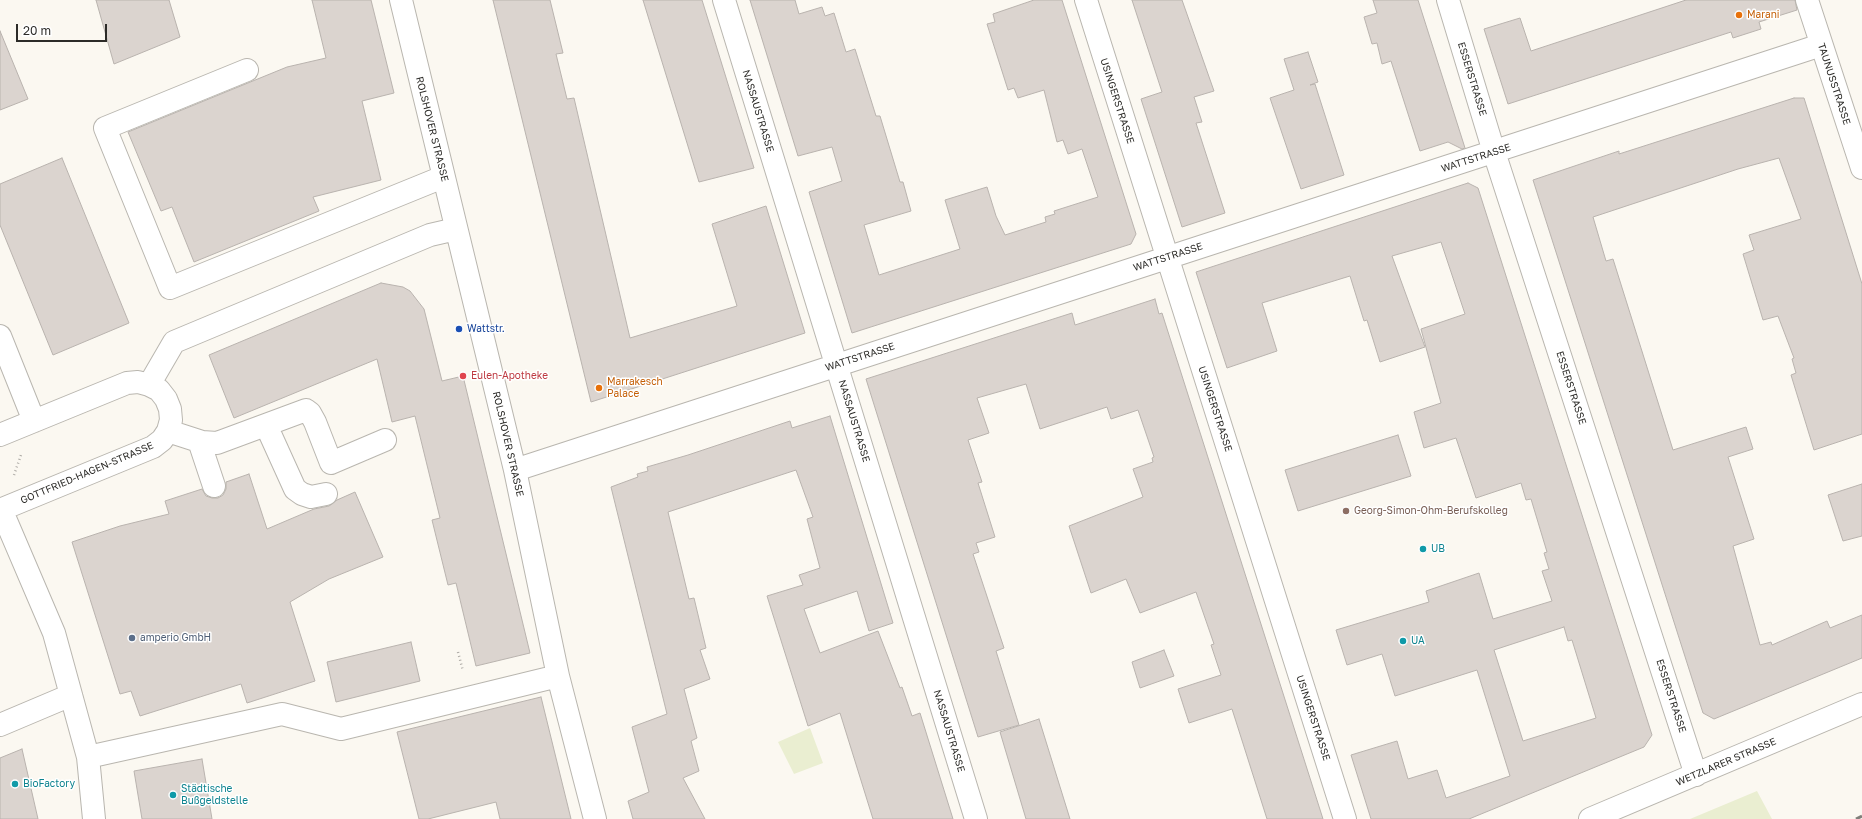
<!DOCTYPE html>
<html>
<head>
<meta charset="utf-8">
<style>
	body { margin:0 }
	#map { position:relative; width:1862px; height:819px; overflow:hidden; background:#fbf8f1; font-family:"Golos Text",sans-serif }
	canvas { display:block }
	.scale { position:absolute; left:16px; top:24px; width:91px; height:18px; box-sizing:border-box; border:2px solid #2c2b28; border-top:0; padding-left:5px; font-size:12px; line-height:14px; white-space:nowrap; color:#2c2b28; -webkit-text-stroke:3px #fff; paint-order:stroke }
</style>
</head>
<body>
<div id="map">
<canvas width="1862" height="819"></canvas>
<div class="scale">20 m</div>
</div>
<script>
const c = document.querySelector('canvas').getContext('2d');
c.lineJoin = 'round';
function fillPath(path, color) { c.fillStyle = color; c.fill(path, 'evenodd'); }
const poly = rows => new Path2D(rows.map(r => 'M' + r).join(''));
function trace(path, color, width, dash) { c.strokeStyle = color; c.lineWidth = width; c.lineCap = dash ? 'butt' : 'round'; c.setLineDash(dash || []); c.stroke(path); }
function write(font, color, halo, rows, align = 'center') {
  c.font = font + ' "Golos Text",sans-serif'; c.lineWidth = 3; c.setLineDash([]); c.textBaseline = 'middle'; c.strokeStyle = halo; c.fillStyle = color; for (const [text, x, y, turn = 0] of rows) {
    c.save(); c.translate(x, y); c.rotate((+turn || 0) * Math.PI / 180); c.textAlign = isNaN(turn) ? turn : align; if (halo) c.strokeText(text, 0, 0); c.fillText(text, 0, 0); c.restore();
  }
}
const green = poly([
	[810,728,823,763,794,774,778,742],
	[1757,791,1772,819,1690,819]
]);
const building = poly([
	[96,0,169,0,180,37,114,64,96,0],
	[312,0,371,0,394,93,362,101,381,180,313,197,319,211,194,262,172,207,161,211,128,132,287,67,326,58,312,0],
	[493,0,550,0,563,53,556,54,567,99,574,98,630,338,737,306,712,224,766,206,805,333,591,402,493,0],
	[643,0,702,0,754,168,699,182,643,0],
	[750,0,795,0,799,14,822,7,825,16,834,13,846,52,855,49,876,116,880,116,900,182,903,182,911,211,864,225,879,275,960,249,945,200,987,187,996,216,1005,235,1046,222,1045,217,1055,214,1054,211,1098,197,1082,149,1068,154,1063,140,1057,142,1044,90,1018,98,1014,88,1008,90,987,24,995,22,993,14,1034,0,1062,0,1136,234,1131,244,852,333,809,192,842,181,832,147,798,156,750,0],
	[1132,0,1182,0,1214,91,1194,97,1202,122,1196,123,1225,213,1182,227,1141,99,1162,92,1132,0],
	[1373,0,1418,0,1465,148,1462,149,1448,142,1420,151,1391,61,1382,64,1377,43,1372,44,1364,17,1377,13,1373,0],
	[1686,0,1795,0,1797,10,1759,22,1761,29,1733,38,1731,32,1508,104,1484,29,1520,18,1531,51,1686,0],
	[0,31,28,99,0,110,0,31],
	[1308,52,1318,82,1310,85,1315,84,1344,175,1301,189,1270,98,1294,90,1284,59,1308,52],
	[1794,98,1804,98,1862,284,1862,434,1814,450,1791,375,1796,373,1792,359,1794,358,1778,316,1763,320,1743,254,1754,250,1749,235,1801,219,1779,158,1738,169,1593,217,1606,261,1613,259,1673,450,1746,427,1753,449,1728,457,1754,539,1733,546,1760,645,1771,642,1772,645,1827,621,1830,628,1862,615,1862,658,1714,719,1703,713,1533,180,1619,151,1619,154,1794,98],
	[62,158,129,323,53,355,0,225,0,184,62,158],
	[1468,183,1478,188,1652,735,1644,747,1469,819,1371,819,1351,755,1397,741,1408,779,1437,770,1446,798,1510,776,1477,670,1395,696,1382,654,1347,665,1336,630,1429,602,1426,591,1479,573,1493,619,1552,601,1542,571,1549,569,1544,553,1547,552,1531,499,1526,500,1521,483,1476,498,1456,438,1424,448,1414,412,1441,403,1421,329,1465,314,1441,242,1392,256,1425,347,1380,362,1367,320,1364,321,1350,276,1262,303,1277,351,1227,368,1196,272,1468,183],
	[1564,627,1568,641,1572,640,1596,718,1523,741,1494,650,1564,627],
	[381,283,403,287,410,291,424,309,442,381,463,376,530,653,476,666,456,583,448,585,432,520,440,518,415,416,392,422,377,359,234,418,209,355,381,283],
	[1155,299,1159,314,1162,313,1323,819,1267,819,1232,709,1189,723,1178,689,1221,675,1211,645,1214,644,1196,592,1140,613,1126,579,1091,593,1069,526,1143,497,1133,469,1153,462,1152,458,1154,457,1138,410,1111,419,1107,407,1040,429,1026,384,977,398,989,433,968,440,982,482,978,483,995,537,976,543,979,552,973,554,1004,648,996,651,1019,725,978,737,866,379,1072,313,1075,325,1155,299],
	[830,416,893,623,869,631,857,591,804,609,820,653,878,631,900,688,902,687,912,716,920,713,953,819,873,819,840,713,808,726,767,596,803,585,799,575,820,568,807,519,813,517,796,470,668,512,689,599,694,598,706,648,700,650,710,679,684,689,697,738,691,741,699,771,683,778,705,819,633,819,628,801,649,792,632,727,667,714,611,487,638,477,637,474,648,471,647,467,688,455,790,421,792,428,830,416],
	[1398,435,1411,476,1298,511,1285,470,1398,435],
	[249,474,267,529,314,509,329,506,337,500,355,492,383,557,329,579,290,602,315,681,247,703,241,684,140,716,131,691,120,694,72,542,120,526,169,514,165,501,202,489,206,496,212,498,218,498,223,495,226,489,226,482,249,474],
	[1862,484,1862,536,1843,541,1828,495,1862,484],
	[411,642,420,681,336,702,327,662,411,642],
	[1164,650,1174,676,1140,688,1132,662,1164,650],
	[541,697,571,819,500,819,496,802,428,819,419,819,397,732,541,697],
	[1039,719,1061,790,1070,819,1026,819,1000,732,1039,719],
	[22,749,38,819,0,819,0,758,22,749],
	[202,759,212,819,142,819,134,771,202,759]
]);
const path = poly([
	[14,475,21,455],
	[458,652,463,671]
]);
const minor = poly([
	[401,0,515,470,558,676,595,819],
	[724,0,976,819],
	[1086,0,1345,819],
	[1448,0,1494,152,1696,775],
	[1807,0,1862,168],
	[247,70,105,128,170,288,443,177],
	[0,336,34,421],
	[149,385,174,342,430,235,456,229],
	[266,425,295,489,302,494,311,497,326,494],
	[168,431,202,442,217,443,306,410,310,413,315,422,331,463,385,440],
	[0,435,127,383,138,382,149,385,159,390,166,399,170,409,171,420,168,431,162,440,153,447,0,510],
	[199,441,214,486],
	[515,470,1821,45],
	[1,509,54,633,88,757,94,819],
	[0,725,71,695],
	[88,757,282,714,341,729,558,676],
	[1590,819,1862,704]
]);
const rail = poly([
	[1856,819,1862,816]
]);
const markers = [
	[1739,15,4,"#e8710a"],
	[459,329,4,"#1a4fb4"],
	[463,376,4,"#e0444e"],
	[599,388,4,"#e8710a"],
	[1346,511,4,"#8d6e63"],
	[1423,549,4,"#0f9aa8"],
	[132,638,4,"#5c6f8a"],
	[1403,641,4,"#0f9aa8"],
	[15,784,4,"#0f9aa8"],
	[173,795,4,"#0f9aa8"]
];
const foodNames = [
	["Marani",1747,15],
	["Marrakesch",607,382],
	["Palace",607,394]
];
const streetNames = [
	["ESSERSTRASSE",1472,79,73],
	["TAUNUSSTRASSE",1834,84,72],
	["USINGERSTRASSE",1117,101,72],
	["NASSAUSTRASSE",758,111,73],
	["ROLSHOVER STRASSE",432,129,76],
	["WATTSTRASSE",1476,158,-18],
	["WATTSTRASSE",1168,257,-18],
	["WATTSTRASSE",860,357,-18],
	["ESSERSTRASSE",1571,388,72],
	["USINGERSTRASSE",1215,409,72],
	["NASSAUSTRASSE",854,421,73],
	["ROLSHOVER STRASSE",508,444,77],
	["GOTTFRIED-HAGEN-STRASSE",87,473,-23],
	["ESSERSTRASSE",1671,696,72],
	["USINGERSTRASSE",1313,718,72],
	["NASSAUSTRASSE",949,731,73],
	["WETZLARER STRASSE",1726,762,-23]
];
const transitNames = [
	["Wattstr.",467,329]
];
const healthNames = [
	["Eulen-Apotheke",471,376]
];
const educationNames = [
	["Georg-Simon-Ohm-Berufskolleg",1354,511]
];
const cultureNames = [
	["UB",1431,549],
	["UA",1411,641],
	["BioFactory",23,784],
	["Städtische",181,789],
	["Bußgeldstelle",181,801]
];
const serviceNames = [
	["amperio GmbH",140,638]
];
fillPath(green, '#eaeed1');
fillPath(building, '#dbd4cf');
trace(building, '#b9b3ae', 1);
trace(minor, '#b9b6af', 24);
trace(path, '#afaca7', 2.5, [1, 3]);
trace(minor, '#fff', 22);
trace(rail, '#807f7a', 3, [7, 7]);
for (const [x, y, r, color] of markers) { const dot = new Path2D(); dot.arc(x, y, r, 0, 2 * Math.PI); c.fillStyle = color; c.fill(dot); trace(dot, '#fff', 1.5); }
write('10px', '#c56008', '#fff', foodNames, 'left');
write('10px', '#2c2b28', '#fff', streetNames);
write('10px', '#164399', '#fff', transitNames, 'left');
write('10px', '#be3a42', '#fff', healthNames, 'left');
write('10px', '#785e54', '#fff', educationNames, 'left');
write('10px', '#0d838f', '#fff', cultureNames, 'left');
write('10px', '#4e5e75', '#fff', serviceNames, 'left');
</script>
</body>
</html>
